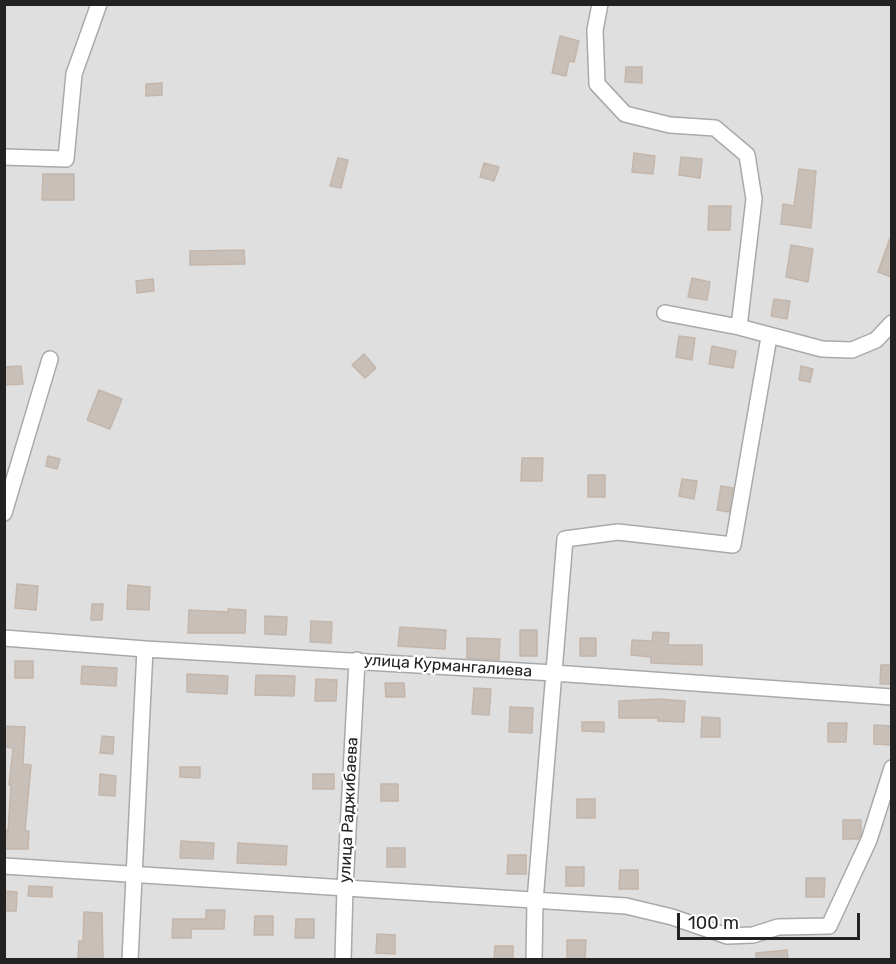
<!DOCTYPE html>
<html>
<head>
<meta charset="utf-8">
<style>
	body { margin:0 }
	#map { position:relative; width:896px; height:964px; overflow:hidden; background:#f2efe9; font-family:Rubik,sans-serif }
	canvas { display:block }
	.frame { position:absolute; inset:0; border:6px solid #222; pointer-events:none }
	.scale { position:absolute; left:677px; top:913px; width:183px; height:27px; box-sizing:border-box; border:3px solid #222; border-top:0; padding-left:8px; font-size:18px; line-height:21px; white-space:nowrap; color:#222; -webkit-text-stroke:4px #fff; paint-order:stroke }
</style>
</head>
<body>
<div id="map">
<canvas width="896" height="964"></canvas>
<div class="frame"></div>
<div class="scale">100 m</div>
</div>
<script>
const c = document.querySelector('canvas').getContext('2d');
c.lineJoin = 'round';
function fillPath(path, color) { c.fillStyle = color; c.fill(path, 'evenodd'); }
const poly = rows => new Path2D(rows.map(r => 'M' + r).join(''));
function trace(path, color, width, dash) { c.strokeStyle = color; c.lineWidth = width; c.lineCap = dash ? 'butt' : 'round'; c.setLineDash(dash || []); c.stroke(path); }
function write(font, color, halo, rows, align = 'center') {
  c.font = font + ' Rubik,sans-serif'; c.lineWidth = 5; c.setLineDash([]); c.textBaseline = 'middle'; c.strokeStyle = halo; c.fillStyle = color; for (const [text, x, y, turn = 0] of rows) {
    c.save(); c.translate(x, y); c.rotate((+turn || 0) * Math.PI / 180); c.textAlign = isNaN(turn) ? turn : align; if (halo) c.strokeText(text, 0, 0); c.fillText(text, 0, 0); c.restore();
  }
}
const residential = poly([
	[5,5,891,5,891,959,5,959]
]);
const building = poly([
	[560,36,579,41,574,62,569,61,566,76,552,73,560,36],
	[626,67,642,67,642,83,625,82,626,67],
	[162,83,162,95,146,96,146,84,162,83],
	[634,153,655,156,653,174,632,172,634,153],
	[681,157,702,159,700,178,679,175,681,157],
	[338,158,348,160,341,188,330,186,338,158],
	[484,163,499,167,494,181,480,177,484,163],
	[799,169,816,171,811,228,781,224,783,204,794,206,799,169],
	[43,174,74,174,74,200,42,200,43,174],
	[709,206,731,206,730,230,708,230,709,206],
	[890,238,891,238,891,277,878,272,890,238],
	[791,245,813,249,808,282,786,277,791,245],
	[244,250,245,264,190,265,190,251,244,250],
	[692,278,710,282,707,300,688,297,692,278],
	[153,279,154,291,137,293,136,281,153,279],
	[774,299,790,301,787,319,771,316,774,299],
	[679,336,695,338,692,360,676,357,679,336],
	[712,346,736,351,733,368,709,364,712,346],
	[364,354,376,368,365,378,352,365,364,354],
	[21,366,23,384,4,385,4,367,21,366],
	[801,366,813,369,810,382,799,380,801,366],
	[99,390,122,399,110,429,87,420,99,390],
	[48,456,60,459,57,469,46,466,48,456],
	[522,458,543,458,542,481,521,481,522,458],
	[588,475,605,475,605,497,588,497,588,475],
	[682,479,697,481,694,499,679,496,682,479],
	[721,486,733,488,729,512,717,510,721,486],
	[17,584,38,586,36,610,15,608,17,584],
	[128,585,150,587,149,610,127,609,128,585],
	[92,604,103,604,102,620,91,620,92,604],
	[228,609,246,610,245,633,188,633,189,610,228,612,228,609],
	[265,616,287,617,286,635,265,634,265,616],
	[311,621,332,622,331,643,310,642,311,621],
	[400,627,446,630,445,649,398,646,400,627],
	[520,630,537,630,537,656,520,656,520,630],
	[653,632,669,633,668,645,702,645,702,665,651,663,651,657,631,655,632,640,652,641,653,632],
	[467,638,500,639,499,660,467,658,467,638],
	[580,638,596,638,596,656,580,656,580,638],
	[15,661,33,661,33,678,15,678,15,661],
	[881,665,891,665,891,684,880,684,881,665],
	[82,666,117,668,116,686,81,684,82,666],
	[187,674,228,676,227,694,187,692,187,674],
	[256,675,295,676,294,696,255,695,256,675],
	[316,679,337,680,336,701,315,701,316,679],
	[385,683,404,683,405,697,386,697,385,683],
	[474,688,491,689,489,715,472,714,474,688],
	[659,699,685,701,684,722,658,721,658,718,619,718,619,701,659,699],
	[510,707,533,708,532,733,509,732,510,707],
	[702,717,720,718,720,737,701,737,702,717],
	[582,722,604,722,604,732,582,731,582,722],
	[828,723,847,723,846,742,828,742,828,723],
	[874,725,891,726,891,745,874,744,874,725],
	[4,726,25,727,23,764,31,765,25,831,29,831,28,849,5,849,6,830,8,831,11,785,9,785,13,748,4,747,4,726],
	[102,736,114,737,113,754,100,753,102,736],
	[180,767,200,767,200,778,180,777,180,767],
	[100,774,116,776,115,796,99,795,100,774],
	[313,774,334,774,334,789,313,789,313,774],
	[381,784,398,784,398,801,381,801,381,784],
	[577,799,595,799,595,818,577,818,577,799],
	[843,820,861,820,861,833,859,839,843,839,843,820],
	[181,841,214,843,213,859,180,858,181,841],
	[238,843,287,846,286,865,237,863,238,843],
	[387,848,405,848,405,867,387,867,387,848],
	[508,855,526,855,526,874,507,874,508,855],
	[566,867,584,867,584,886,566,886,566,867],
	[620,870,638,870,638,889,619,889,620,870],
	[806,878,825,878,824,897,806,897,806,878],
	[29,886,52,887,52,897,28,896,29,886],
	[4,891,17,892,16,911,4,911,4,891],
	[206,910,225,910,224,929,191,929,191,938,172,938,173,919,206,919,206,910],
	[84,912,102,913,103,959,78,958,79,941,83,941,84,912],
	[255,916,273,916,273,935,254,935,255,916],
	[296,919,314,919,314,938,295,938,296,919],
	[377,934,395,935,395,954,376,953,377,934],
	[567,940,586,940,585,959,567,959,567,940],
	[495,946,513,946,513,960,494,960,495,946],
	[787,950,788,960,756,960,756,953,787,950]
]);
const minor = poly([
	[600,4,595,30,597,84,625,114,670,125,715,128,747,155,754,199,739,327],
	[4,157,66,159,74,74,99,4],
	[665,313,739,327,822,349,852,350,876,340,892,323],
	[4,513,50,359],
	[4,638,145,649,554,673,892,697],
	[4,866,626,906,672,917,727,936,753,935,778,927,829,926,869,840,892,768],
	[130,960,145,649],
	[343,960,345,888,357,660],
	[534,960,535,901,565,539,618,532,733,545,769,337]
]);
const streetNames = [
	["улица Курмангалиева",448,666,4],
	["улица Раджибаева",349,810,-87]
];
fillPath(residential, '#e0dfdf');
fillPath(building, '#c7bfb8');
trace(building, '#c4b6ab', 1.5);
trace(minor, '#a9a9a9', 18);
trace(minor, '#fff', 15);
write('16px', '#222', '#fff', streetNames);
</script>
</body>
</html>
